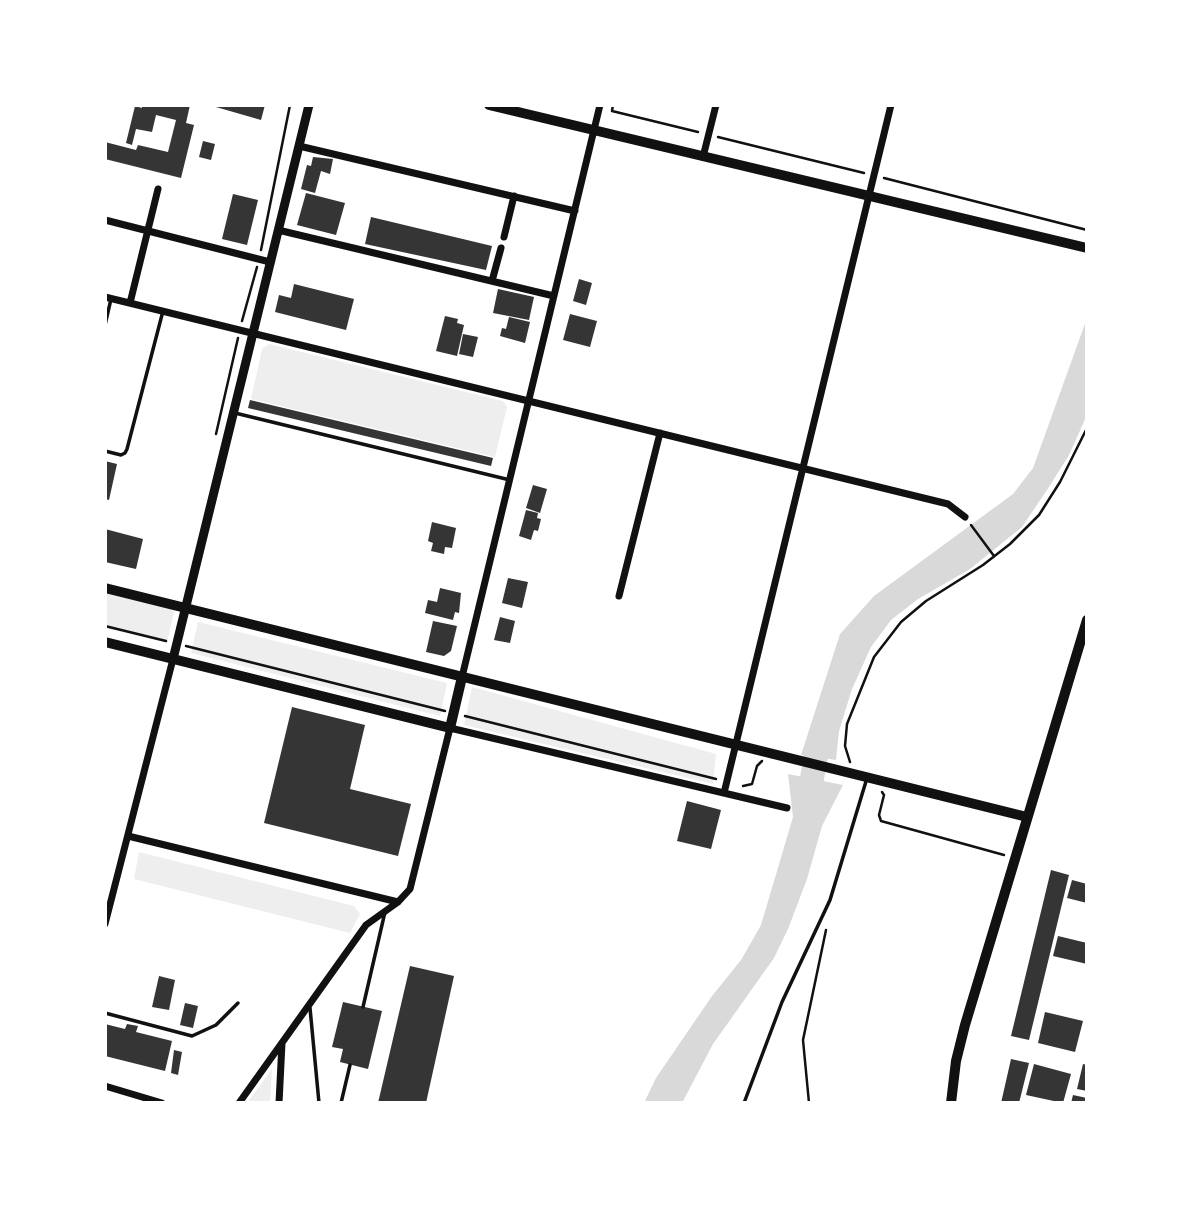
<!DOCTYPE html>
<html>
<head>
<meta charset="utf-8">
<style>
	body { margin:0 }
	#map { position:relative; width:1192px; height:1208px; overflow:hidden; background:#fff; font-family:Ubuntu,sans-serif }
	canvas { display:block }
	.frame { position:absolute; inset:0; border:107px solid #fff; pointer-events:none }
</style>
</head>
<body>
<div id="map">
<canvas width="1192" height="1208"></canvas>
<div class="frame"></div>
</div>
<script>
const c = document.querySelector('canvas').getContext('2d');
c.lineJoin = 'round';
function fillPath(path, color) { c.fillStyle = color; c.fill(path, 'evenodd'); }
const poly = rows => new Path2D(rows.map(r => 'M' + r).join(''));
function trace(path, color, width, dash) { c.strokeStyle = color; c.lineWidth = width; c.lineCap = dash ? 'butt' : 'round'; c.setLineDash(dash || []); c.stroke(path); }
const green = poly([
	[269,344,503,401,507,407,495,457,251,399,262,349],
	[105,590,175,607,167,643,105,628],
	[198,622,447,683,440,716,191,653],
	[472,687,716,754,713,784,464,725],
	[139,852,354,906,360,914,350,933,134,879],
	[272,1069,270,1103,247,1103]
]);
const water = poly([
	[1087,318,1087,415,1069,455,1047,490,1022,527,970,569,918,599,891,620,871,647,852,689,839,731,836,760,801,755,840,634,874,596,1013,494,1033,468],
	[788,774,843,785,822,826,807,879,788,929,774,958,713,1044,682,1103,644,1103,656,1078,712,996,741,960,761,925,793,817]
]);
const river = poly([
	[806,811,816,756,825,724]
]);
const building = poly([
	[142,105,190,105,186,123,194,125,181,178,105,159,105,142,136,150,138,145,168,152,176,120,156,115,152,132,136,129,132,145,126,143,135,106,142,108],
	[209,105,265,105,261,120],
	[203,141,215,144,211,160,199,157],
	[313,157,333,159,330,174,321,171,315,193,301,189,307,165,311,166],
	[306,193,345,203,336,235,297,225],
	[233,194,258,200,247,245,222,239],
	[371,217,492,246,486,270,365,244],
	[579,279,592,283,586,305,573,301],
	[294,284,354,299,346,330,275,312,279,295,291,298],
	[498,289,534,297,529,320,493,313],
	[570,314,597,321,590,347,563,340],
	[445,316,458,319,457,323,464,325,457,356,436,351],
	[509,317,530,322,525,343,500,336,502,328,506,329],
	[463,334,478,337,473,357,459,354],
	[250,400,493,458,491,466,248,408],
	[105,461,117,464,109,500,105,499],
	[533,485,547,489,540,513,526,508],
	[526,510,538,513,537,518,541,519,538,531,534,530,531,540,519,536],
	[432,522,456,528,452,548,445,547,444,554,431,551,433,543,428,541],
	[105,529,143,539,136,569,105,562],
	[508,578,528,582,522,608,502,603],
	[440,588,461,593,459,613,455,612,453,620,425,613,428,600,437,602],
	[500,617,515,621,510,643,494,640],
	[433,621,457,626,451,651,444,656,426,652],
	[292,707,365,725,350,789,411,804,398,856,264,823],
	[687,801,721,810,711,849,677,841],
	[1051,870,1069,875,1029,1040,1011,1036],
	[1072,880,1087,884,1087,903,1067,898],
	[1058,936,1087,943,1087,964,1053,956],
	[410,966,454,976,426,1103,378,1103],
	[159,976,175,980,169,1010,152,1007],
	[343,1002,382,1011,368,1069,340,1062,343,1049,332,1047],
	[185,1003,198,1006,193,1028,180,1025],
	[1045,1012,1083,1021,1075,1052,1038,1043],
	[105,1024,125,1029,127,1024,138,1026,136,1032,172,1041,165,1071,105,1056],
	[174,1050,182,1052,178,1075,171,1073],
	[1011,1059,1029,1063,1019,1103,1001,1103],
	[1034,1064,1071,1074,1063,1103,1026,1095],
	[1083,1064,1087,1065,1087,1091,1077,1089],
	[1073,1095,1087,1098,1087,1103,1071,1103]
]);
const path = poly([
	[585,105,586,105],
	[613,105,612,111,698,132],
	[718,137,864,173],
	[884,178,1087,230],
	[261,250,290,105],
	[242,321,257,267],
	[216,434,238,338],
	[971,525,994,556],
	[105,626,166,641],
	[186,646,445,711],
	[465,716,716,779],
	[850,762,845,746,847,724,874,657,901,622,926,601,983,565,1010,544,1039,515,1060,482,1087,428],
	[743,786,752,784,757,766,762,761],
	[882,792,884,795,879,815,881,821,1004,855],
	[809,1103,803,1040,826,930]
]);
const service = poly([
	[105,325,111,299],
	[235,413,510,480],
	[105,451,121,455,125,453,127,449,163,311],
	[363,1007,385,912],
	[310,1008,319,1103],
	[105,1013,192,1036,216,1025,238,1003],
	[341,1103,350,1065],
	[744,1103,782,1002,830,900,867,778]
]);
const minor = poly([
	[299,146,575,211],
	[703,157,716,105],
	[105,220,270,262],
	[278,230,554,296],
	[504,237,514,196],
	[492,281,501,248],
	[105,297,948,504,965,517],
	[130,303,158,189],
	[619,596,660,433],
	[462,677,600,105],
	[724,793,891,105],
	[128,836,398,902],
	[105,924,173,659],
	[105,1086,162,1103],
	[239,1103,366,925,398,902,410,889,450,728,787,808],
	[279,1103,282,1043]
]);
const tertiary = poly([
	[173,659,309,105]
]);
const secondary = poly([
	[105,588,1027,817],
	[105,642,450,728,462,677],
	[951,1103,956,1061,965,1025,1087,620]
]);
const primary = poly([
	[489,105,1087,248]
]);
fillPath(green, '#eee');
fillPath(water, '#d9d9d9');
trace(river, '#d9d9d9', 24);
fillPath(building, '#353535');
trace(path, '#111', 2.5);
trace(service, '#111', 3.5);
trace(minor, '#111', 7);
trace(tertiary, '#111', 9);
trace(secondary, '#111', 10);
trace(primary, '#111', 10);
</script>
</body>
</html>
